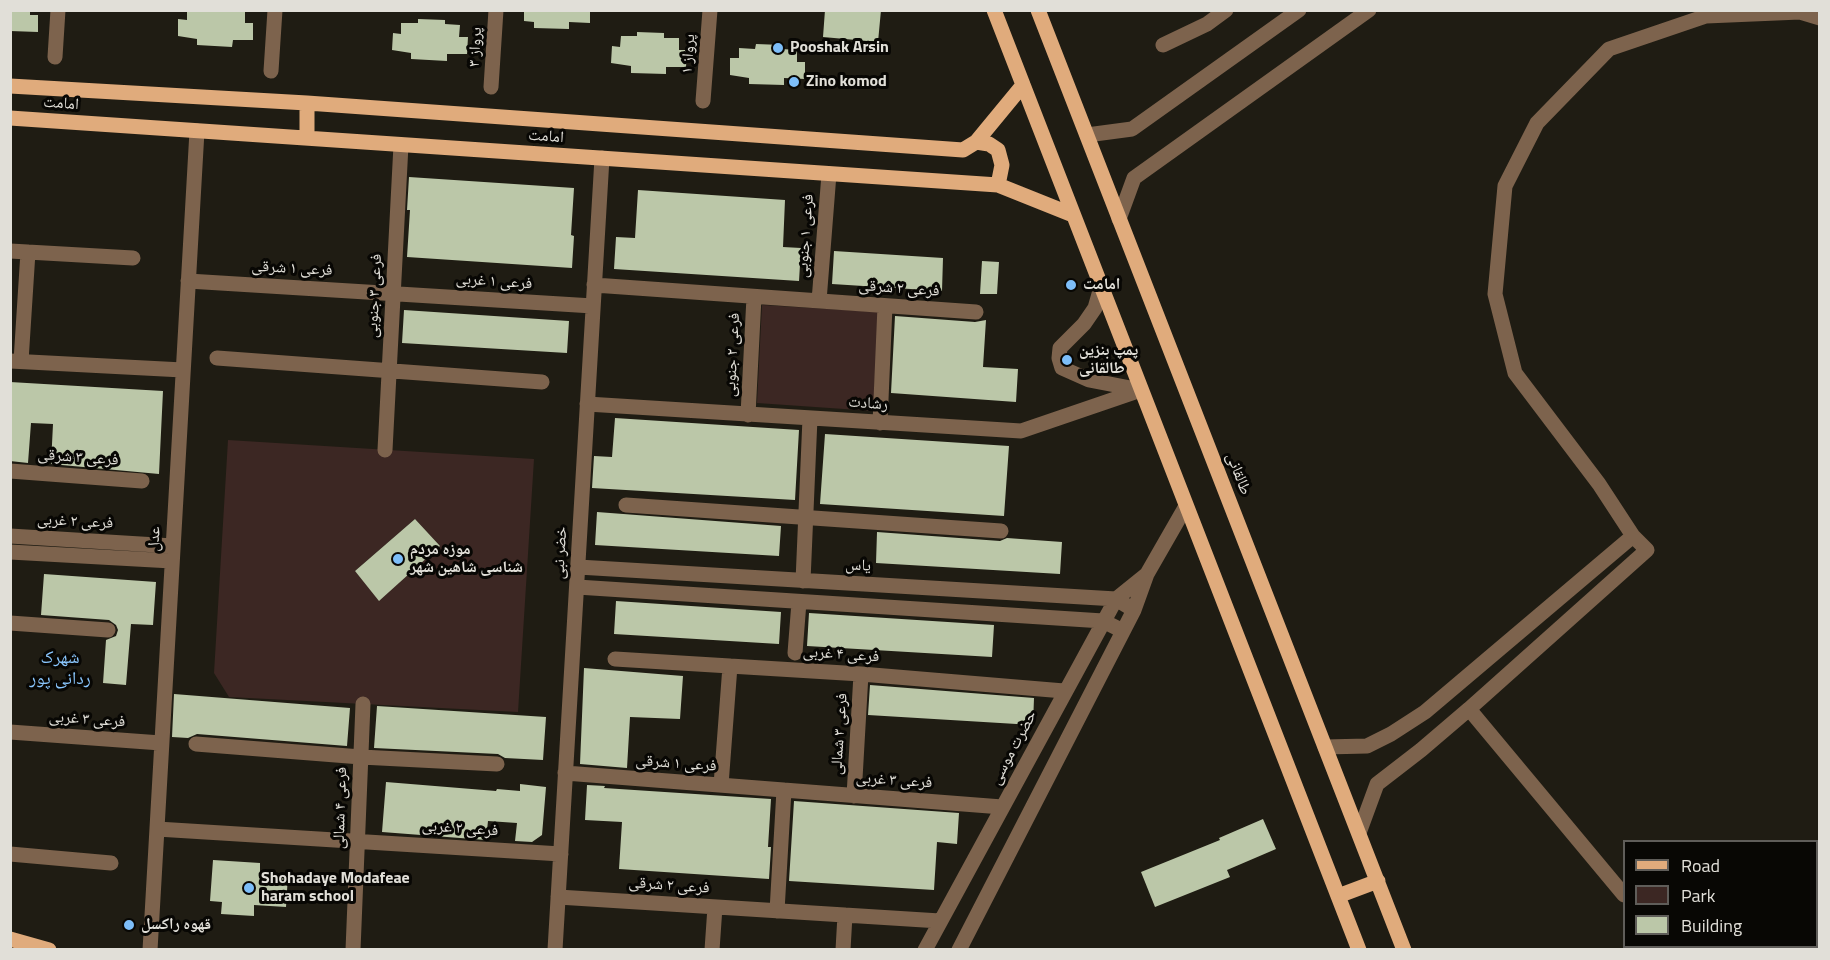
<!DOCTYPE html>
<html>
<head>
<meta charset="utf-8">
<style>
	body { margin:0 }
	#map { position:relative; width:1830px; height:960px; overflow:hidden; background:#1f1c13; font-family:"Titillium Web",sans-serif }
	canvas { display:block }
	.frame { position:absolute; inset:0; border:12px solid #e1dfd8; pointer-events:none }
	.legend { position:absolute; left:1623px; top:840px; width:195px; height:108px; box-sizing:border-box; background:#080704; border:2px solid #5f5d59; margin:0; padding:8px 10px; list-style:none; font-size:18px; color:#e1dfd8 }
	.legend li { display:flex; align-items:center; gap:12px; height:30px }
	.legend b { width:30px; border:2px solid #5f5d59 }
</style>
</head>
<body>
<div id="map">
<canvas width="1830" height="960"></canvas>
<div class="frame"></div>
<ul class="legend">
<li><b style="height:8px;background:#e0ab7c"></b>Road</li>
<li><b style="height:16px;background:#3c2723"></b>Park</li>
<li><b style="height:16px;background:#bbc7a8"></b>Building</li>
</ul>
</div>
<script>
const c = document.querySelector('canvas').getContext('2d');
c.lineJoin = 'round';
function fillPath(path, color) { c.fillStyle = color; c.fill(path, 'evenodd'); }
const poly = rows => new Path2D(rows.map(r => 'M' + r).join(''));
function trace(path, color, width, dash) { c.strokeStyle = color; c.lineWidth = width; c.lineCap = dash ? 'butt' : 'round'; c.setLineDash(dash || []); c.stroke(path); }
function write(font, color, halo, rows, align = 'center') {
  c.font = font + ' "Titillium Web","Noto Naskh Arabic",sans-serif'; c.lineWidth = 6; c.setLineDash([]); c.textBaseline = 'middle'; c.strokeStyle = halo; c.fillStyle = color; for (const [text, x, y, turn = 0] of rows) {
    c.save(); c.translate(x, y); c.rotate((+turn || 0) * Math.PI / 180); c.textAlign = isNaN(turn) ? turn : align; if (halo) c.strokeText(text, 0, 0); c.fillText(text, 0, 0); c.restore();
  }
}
const green = poly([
	[762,305,879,312,873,411,757,403],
	[228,440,534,459,518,712,229,697,214,673],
	[415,519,440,546,379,600,355,571]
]);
const building = poly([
	[10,10,30,10,30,15,38,15,38,32,10,31],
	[187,10,245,11,245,23,253,23,253,40,233,40,232,47,197,45,197,39,178,36,178,19,187,20],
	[524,10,590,10,590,23,569,22,569,29,534,28,534,22,524,21],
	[825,10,881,10,878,42,823,37],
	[418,19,445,20,445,24,460,25,459,37,468,37,467,54,447,54,447,61,411,59,411,53,392,50,393,33,401,34,401,23,418,23],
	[637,32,664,33,664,38,679,38,679,50,687,50,686,67,666,67,666,74,631,73,631,66,611,63,612,46,620,47,621,36,637,36],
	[756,44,782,45,782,49,797,50,797,62,805,62,805,79,784,78,784,85,749,84,749,78,730,75,730,58,739,58,739,48,755,49],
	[409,177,574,188,571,235,574,236,572,268,407,257,410,210,407,210],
	[638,190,785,200,783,247,801,248,799,281,614,269,616,237,635,238],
	[834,251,943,258,942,291,832,284],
	[982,261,999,262,997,294,980,294],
	[404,310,569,321,567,353,402,343],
	[895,316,975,322,986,320,983,367,1018,369,1016,402,891,393],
	[10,382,163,391,159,474,51,464,53,424,31,423,28,463,10,461],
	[615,418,799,430,795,500,592,488,594,456,612,457],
	[825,434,1009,446,1004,516,820,504],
	[597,512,781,526,779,556,595,545],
	[415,519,440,546,379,601,355,571],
	[877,532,1000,541,1007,538,1062,542,1060,574,876,563],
	[44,574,156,582,153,625,131,624,126,685,103,683,106,640,116,636,118,630,116,625,109,620,41,615],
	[616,601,781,612,779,644,614,634],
	[809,613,994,625,992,657,807,646],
	[584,668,683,676,680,719,630,717,627,768,580,764],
	[870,685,1034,698,1033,725,868,715],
	[174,694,350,708,347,746,197,734,188,738,172,737],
	[377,706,546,717,543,760,505,758,498,754,374,748],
	[386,782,496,791,497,789,520,791,520,784,546,787,542,835,532,842,515,841,517,823,488,821,486,840,382,832],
	[587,785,605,786,604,788,771,799,768,847,771,847,769,879,619,869,622,822,585,820],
	[794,801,959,813,957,844,937,842,934,890,789,881],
	[1263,819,1276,849,1227,870,1230,877,1155,907,1141,872,1220,840,1219,838],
	[213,860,260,863,260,873,288,875,286,907,254,905,254,916,221,914,222,902,210,901]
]);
const minor = poly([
	[1163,45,1207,24,1226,10],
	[55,57,58,10],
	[271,71,275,10],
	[491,87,496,10],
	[703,101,710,10],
	[1087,135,1132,129,1299,10],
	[1119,219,1134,178,1369,10],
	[10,251,133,258],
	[188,281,593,306],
	[594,285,976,312],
	[1101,287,1095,308,1084,324,1060,348,1059,358,1062,368,1089,380,1141,390],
	[819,301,829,174],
	[217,358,542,382],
	[10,361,183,370],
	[21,361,28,252],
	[587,404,1021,431,1141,390],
	[748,415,754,297],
	[880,423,885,306],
	[385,450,401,145],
	[10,471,142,481],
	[626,505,1001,531],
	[10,536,173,546],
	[10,552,172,561],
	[578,567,1116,599,1134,610],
	[803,581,810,418],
	[577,587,1103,621,1123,631],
	[10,623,108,630],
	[795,653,799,602],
	[615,659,861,674,1064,691],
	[1469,709,1624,895],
	[10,732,161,743],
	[196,744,361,757,497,764],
	[1325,747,1367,746,1391,734,1425,712,1633,536],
	[565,773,1002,807],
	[721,785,730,666],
	[854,796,861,674],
	[157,829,561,854],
	[1359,833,1377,784,1421,750,1469,709,1647,550,1633,536,1599,484,1515,373,1495,294,1505,186,1537,123,1609,49,1706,16,1800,12,1820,18],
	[10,854,111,863],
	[558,897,940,921],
	[777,911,784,790],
	[1668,946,1670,950],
	[150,950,197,131],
	[353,950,363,704],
	[555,950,602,158],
	[712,950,715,907],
	[843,950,845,915],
	[925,950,1116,599,1147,574],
	[959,950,1134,610,1147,574,1186,506]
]);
const major = poly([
	[994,10,1359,950],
	[1038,10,1404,950],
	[10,86,307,103,963,150,976,142,1023,85],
	[10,118,998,185,1073,215],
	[307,138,307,103],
	[976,142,989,144,998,150,1002,165,998,185],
	[1338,896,1378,881],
	[10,939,49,950]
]);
const markers = [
	[778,48,6,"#7dbef9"],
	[794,82,6,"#7dbef9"],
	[1071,285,6,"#7dbef9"],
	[1067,360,6,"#7dbef9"],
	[398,559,6,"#7dbef9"],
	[249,888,6,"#7dbef9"],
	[129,925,6,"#7dbef9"]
];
const streetNames = [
	["پرواز ۳",476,47,-87],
	["پرواز ۱",689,54,-86],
	["امامت",61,104,4],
	["امامت",546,137,4],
	["فرعی ۱ جنوبی",806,236,-86],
	["فرعی ۱ شرقی",292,269,3],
	["فرعی ۱ غربی",494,282,4],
	["فرعی ۲ شرقی",899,289,4],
	["فرعی ۳ جنوبی",375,296,-87],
	["فرعی ۲ جنوبی",733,355,-87],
	["رشادت",868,404,4],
	["فرعی ۳ شرقی",78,458,4],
	["طالقانی",1238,474,69],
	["فرعی ۲ غربی",75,522,3],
	["عدل",155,539,-87],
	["خضر نبی",561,553,-87],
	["یاس",858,566,3],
	["فرعی ۴ غربی",841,655,4],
	["فرعی ۳ غربی",87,720,4],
	["فرعی ۳ شمالی",840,734,-86],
	["حضرت موسی",1014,748,-62],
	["فرعی ۱ شرقی",676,764,4],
	["فرعی ۳ غربی",894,781,4],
	["فرعی ۴ شمالی",341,808,-88],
	["فرعی ۲ غربی",460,829,4],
	["فرعی ۲ شرقی",669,886,4]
];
const poiNames = [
	["Pooshak Arsin",790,48],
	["Zino komod",806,82],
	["امامت",1083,285],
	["پمپ بنزین",1079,351],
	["طالقانی",1079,369],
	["موزه مردم",410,550],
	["شناسی شاهین شهر",410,568],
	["Shohadaye Modafeae",261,879],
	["haram school",261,897],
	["قهوه راکسل",141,925]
];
const neighbourhoodNames = [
	["شهرک",60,659],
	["ردانی پور",60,680]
];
fillPath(green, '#3c2723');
fillPath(building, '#bbc7a8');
trace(minor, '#7d634d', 15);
trace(major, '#e0ab7c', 15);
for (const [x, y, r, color] of markers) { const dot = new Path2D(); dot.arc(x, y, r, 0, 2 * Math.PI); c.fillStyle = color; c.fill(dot); trace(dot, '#080704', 2); }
write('16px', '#e1dfd8', '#080704', streetNames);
write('bold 16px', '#e1dfd8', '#080704', poiNames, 'left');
write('18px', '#8ac6fd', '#080704', neighbourhoodNames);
</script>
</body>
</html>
